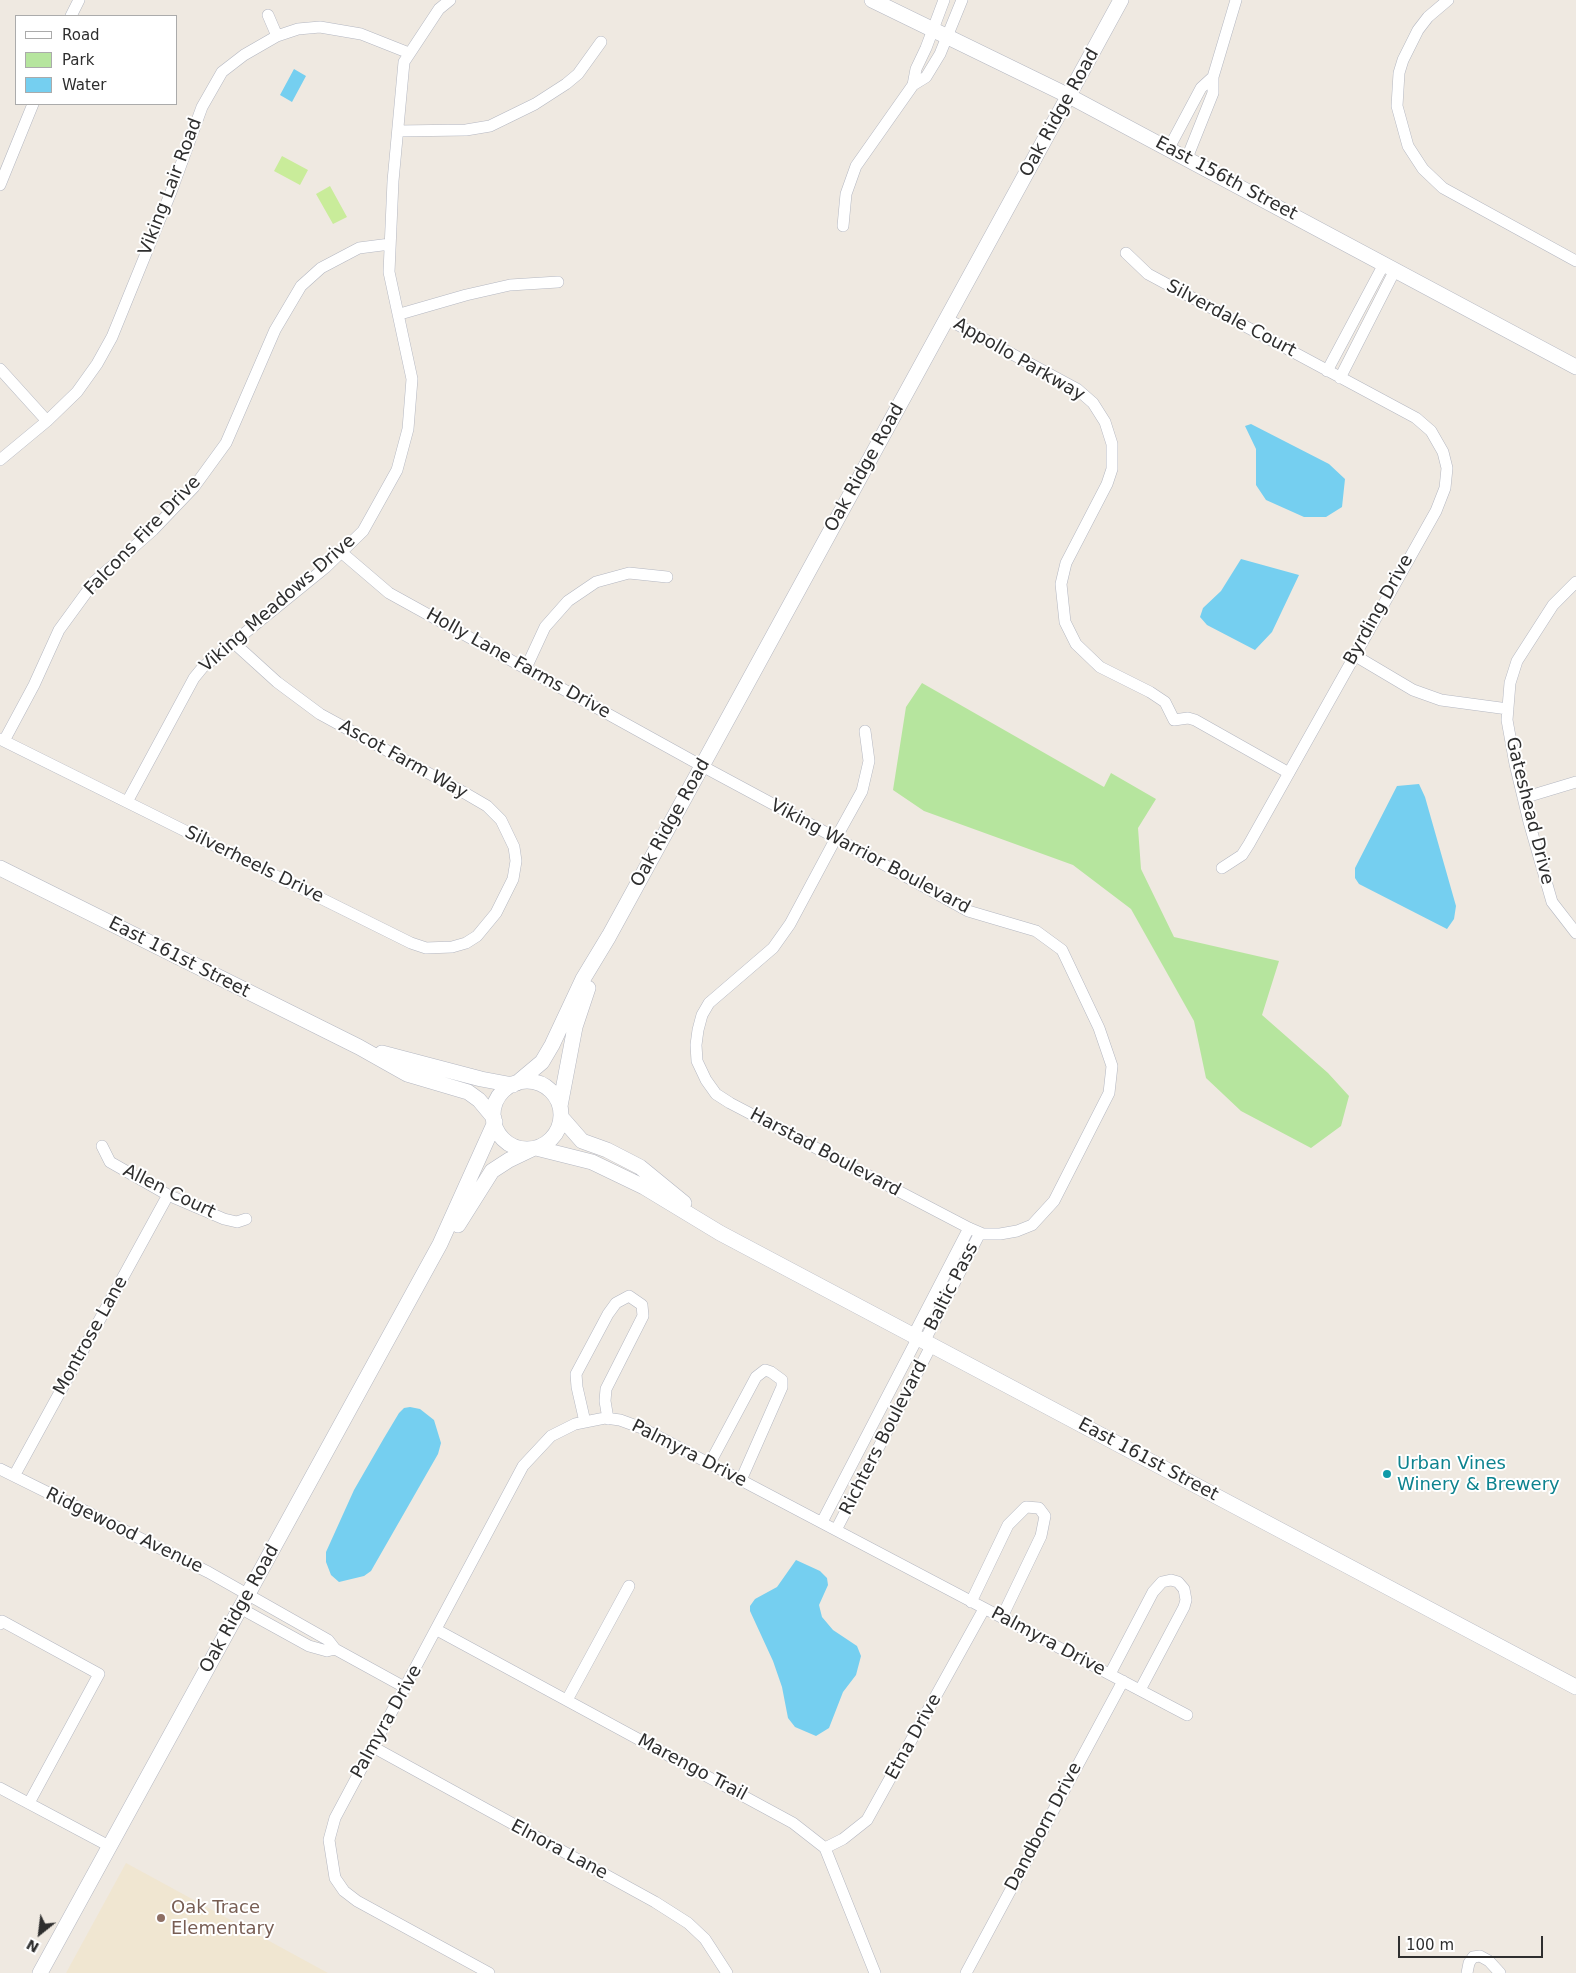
<!DOCTYPE html>
<html>
<head>
<meta charset="utf-8">
<style>
	body { margin:0 }
	#map { position:relative; width:1576px; height:1973px; overflow:hidden; background:#efe9e1; font-family:"DejaVu Sans",sans-serif }
	canvas { display:block }
	.legend { position:absolute; left:15px; top:15px; width:162px; height:90px; box-sizing:border-box; background:#fff; border:1px solid #ababab; margin:0; padding:6px 9px; list-style:none; font-size:15px; color:#2e2e2e }
	.legend li { display:flex; align-items:center; gap:10px; height:25px }
	.legend b { width:25px; border:1px solid #ababab }
	.north { position:absolute; left:15px; top:1908px; width:50px; height:50px; -webkit-text-stroke:4px #fff; paint-order:stroke; rotate:209deg; font-size:14px; font-weight:700; line-height:20px; text-align:center; color:#2e2e2e }
	.north::after { content:''; display:block; margin:auto; width:18px; height:22px; background:#2e2e2e; clip-path:polygon(50% 0,100% 100%,50% 72%,0 100%) }
	.scale { position:absolute; left:1398px; top:1936px; width:145px; height:22px; box-sizing:border-box; border:2px solid #2e2e2e; border-top:0; padding-left:6px; font-size:15px; line-height:18px; white-space:nowrap; color:#2e2e2e; -webkit-text-stroke:4px #fff; paint-order:stroke }
</style>
</head>
<body>
<div id="map">
<canvas width="1576" height="1973"></canvas>
<ul class="legend">
<li><b style="height:6px;background:#fff"></b>Road</li>
<li><b style="height:14px;background:#b6e59e"></b>Park</li>
<li><b style="height:14px;background:#75cff0"></b>Water</li>
</ul>
<div class="north">N</div>
<div class="scale">100 m</div>
</div>
<script>
const c = document.querySelector('canvas').getContext('2d');
c.lineJoin = 'round';
function fillPath(path, color) { c.fillStyle = color; c.fill(path, 'evenodd'); }
const poly = rows => new Path2D(rows.map(r => 'M' + r).join(''));
function trace(path, color, width, dash) { c.strokeStyle = color; c.lineWidth = width; c.lineCap = dash ? 'butt' : 'round'; c.setLineDash(dash || []); c.stroke(path); }
function write(font, color, halo, rows, align = 'center') {
  c.font = font + ' "DejaVu Sans",sans-serif'; c.lineWidth = 4; c.setLineDash([]); c.textBaseline = 'middle'; c.strokeStyle = halo; c.fillStyle = color; for (const [text, x, y, turn = 0] of rows) {
    c.save(); c.translate(x, y); c.rotate((+turn || 0) * Math.PI / 180); c.textAlign = isNaN(turn) ? turn : align; if (halo) c.strokeText(text, 0, 0); c.fillText(text, 0, 0); c.restore();
  }
}
const education = poly([
	[126,1863,328,1973,66,1973]
]);
const green = poly([
	[922,683,1104,787,1111,773,1156,799,1138,828,1141,869,1174,937,1279,961,1262,1015,1328,1073,1349,1096,1341,1126,1311,1148,1241,1111,1206,1078,1194,1021,1131,909,1073,865,924,811,893,790,906,707]
]);
const pitch = poly([
	[282,156,308,170,300,185,274,171],
	[330,186,347,217,333,224,316,194]
]);
const water = poly([
	[294,69,306,76,292,102,280,95],
	[1251,424,1329,464,1345,479,1342,507,1326,517,1304,517,1266,500,1256,485,1256,449,1245,426],
	[1241,559,1299,575,1272,632,1255,650,1207,625,1200,617,1203,608,1221,591],
	[1419,784,1425,797,1456,906,1454,919,1447,929,1359,884,1355,878,1355,868,1397,786],
	[410,1407,420,1409,434,1420,441,1443,438,1454,371,1571,364,1576,339,1582,331,1575,326,1562,326,1552,354,1490,384,1438,399,1413,404,1408],
	[796,1560,820,1571,827,1578,828,1585,819,1605,822,1617,833,1630,857,1646,861,1656,856,1675,843,1692,829,1728,816,1736,795,1727,788,1718,782,1687,773,1661,750,1611,750,1606,755,1599,777,1587]
]);
const minor = poly([
	[1448,0,1428,17,1418,30,1403,60,1399,73,1397,106,1408,146,1423,169,1443,188,1576,261],
	[268,15,277,36],
	[71,16,79,0],
	[913,85,916,69,926,48,944,0],
	[398,131,466,130,490,126,535,104,566,84,578,74,601,42],
	[1169,148,1201,88,1213,77],
	[1187,158,1213,93,1213,77,1236,0],
	[0,185,33,104],
	[843,226,846,194,856,166,913,85,926,77,940,54,962,0],
	[1126,253,1148,274,1416,418,1431,431,1443,452,1447,468,1445,488,1436,511,1249,844,1242,855,1222,868],
	[400,314,466,295,510,285,558,282],
	[947,319,1077,389,1093,403,1105,422,1112,444,1112,469,1107,484,1066,563,1061,584,1065,622,1076,644,1100,667,1150,692,1165,702,1174,720,1188,718,1195,720,1289,773],
	[0,369,47,421],
	[1327,371,1384,264],
	[1340,378,1395,270],
	[0,460,47,421,77,392,97,364,112,337,171,192,202,107,222,72,244,55,277,36,298,29,320,27,361,34,409,53],
	[341,552,389,593,702,766,836,838,968,911,1036,931,1062,950,1099,1028,1112,1066,1109,1093,1054,1201,1032,1225,1017,1231,1000,1234,983,1234,969,1228,730,1103,716,1094,706,1080,697,1061,696,1045,698,1030,702,1015,709,1003,773,948,790,924,836,838,862,791,869,761,865,731],
	[1576,582,1553,605,1517,661,1510,683,1507,720,1515,764,1529,822,1552,902,1576,933],
	[1354,655,1413,690,1441,700,1508,709],
	[526,668,545,627,568,601,596,582,629,573,667,577],
	[0,739,411,943,426,948,452,947,466,943,477,936,496,913,513,879,516,861,514,847,501,820,487,806,463,792,320,714,277,682,234,643],
	[4,741,34,685,59,630,94,582,153,530,194,487,226,443,275,330,301,286,321,268,359,248,390,244],
	[1523,798,1576,782],
	[127,802,194,678,203,667,326,567,363,531,397,470,408,429,412,379,389,272,393,181,404,62,439,9,450,0],
	[102,1146,110,1162,168,1195,224,1219,237,1222,246,1219],
	[913,1336,969,1228],
	[924,1342,980,1233],
	[585,1422,577,1387,576,1374,608,1314,616,1303,629,1296,642,1305,643,1316,606,1389,605,1401,608,1419],
	[710,1463,756,1377,765,1370,771,1372,782,1380,782,1387,741,1480],
	[0,1469,208,1572,328,1640,335,1649,406,1688],
	[14,1476,168,1195],
	[822,1522,917,1339],
	[836,1530,931,1346],
	[971,1602,1008,1525,1026,1507,1039,1508,1045,1516,1041,1536,1002,1617],
	[240,1608,309,1646,327,1651,335,1649],
	[0,1624,2,1621,99,1674,29,1803],
	[437,1630,793,1823,825,1848,875,1973],
	[1110,1674,1153,1592,1162,1582,1171,1580,1178,1582,1184,1589,1186,1600,1184,1607,1140,1690],
	[567,1700,629,1586],
	[373,1747,655,1902,688,1923,705,1939,727,1973],
	[0,1788,109,1846],
	[825,1848,843,1839,867,1820,984,1609],
	[489,1973,357,1901,344,1891,335,1878,329,1840,335,1818,523,1466,551,1436,575,1424,605,1418,620,1420,642,1428,1187,1715],
	[966,1973,1123,1681],
	[1467,1973,1469,1963,1473,1957,1480,1956,1489,1961,1500,1973]
]);
const tertiary = poly([
	[872,0,1069,96,1576,367],
	[0,868,359,1047,407,1074,468,1092,479,1100,494,1118],
	[382,1053,481,1079,513,1085],
	'493 1115a34 34 0 1 1 68 0a34 34 0 1 1-68 0Z',
	[517,1083,542,1062,552,1045,583,979,609,936,1121,0],
	[560,1106,575,1027,588,988],
	[561,1117,582,1141,607,1150,640,1167,684,1203],
	[536,1148,592,1162,644,1187,720,1233,1576,1687],
	[458,1225,492,1171,509,1160,532,1149],
	[40,1973,440,1244,495,1122]
]);
const markers = [
	[1387,1474,5,"#0f9aa8"],
	[161,1918,5,"#8d6e63"]
];
const streetNames = [
	["Oak Ridge Road",1060,113,-61],
	["East 156th Street",1226,179,28],
	["Viking Lair Road",171,187,-69],
	["Silverdale Court",1231,319,28],
	["Appollo Parkway",1019,360,30],
	["Oak Ridge Road",865,468,-61],
	["Falcons Fire Drive",143,536,-46],
	["Viking Meadows Drive",278,604,-41],
	["Byrding Drive",1379,610,-61],
	["Holly Lane Farms Drive",518,664,29],
	["Ascot Farm Way",403,760,29],
	["Gateshead Drive",1529,811,76],
	["Oak Ridge Road",671,823,-61],
	["Viking Warrior Boulevard",870,857,28],
	["Silverheels Drive",254,865,26],
	["East 161st Street",179,958,27],
	["Harstad Boulevard",825,1153,28],
	["Allen Court",169,1192,26],
	["Baltic Pass",952,1287,-63],
	["Montrose Lane",91,1336,-61],
	["Richters Boulevard",884,1438,-63],
	["Palmyra Drive",689,1454,27],
	["East 161st Street",1148,1460,28],
	["Ridgewood Avenue",124,1531,26],
	["Oak Ridge Road",240,1609,-61],
	["Palmyra Drive",1048,1642,28],
	["Palmyra Drive",387,1722,-61],
	["Etna Drive",914,1737,-61],
	["Marengo Trail",692,1768,28],
	["Dandborn Drive",1044,1827,-62],
	["Elnora Lane",559,1850,28]
];
const cultureNames = [
	["Urban Vines",1397,1464],
	["Winery & Brewery",1397,1485]
];
const educationNames = [
	["Oak Trace",171,1908],
	["Elementary",171,1929]
];
fillPath(education, '#f0e6d1');
fillPath(green, '#b6e59e');
fillPath(pitch, '#c9ec9a');
fillPath(water, '#75cff0');
trace(minor, '#b4b7c1', 12);
trace(tertiary, '#b4b7c1', 16);
trace(minor, '#fff', 11);
trace(tertiary, '#fff', 15);
for (const [x, y, r, color] of markers) { const dot = new Path2D(); dot.arc(x, y, r, 0, 2 * Math.PI); c.fillStyle = color; c.fill(dot); trace(dot, '#fff', 2); }
write('18px', '#2e2e2e', '#fff', streetNames);
write('18px', '#0d838f', '#fff', cultureNames, 'left');
write('18px', '#785e54', '#fff', educationNames, 'left');
</script>
</body>
</html>
